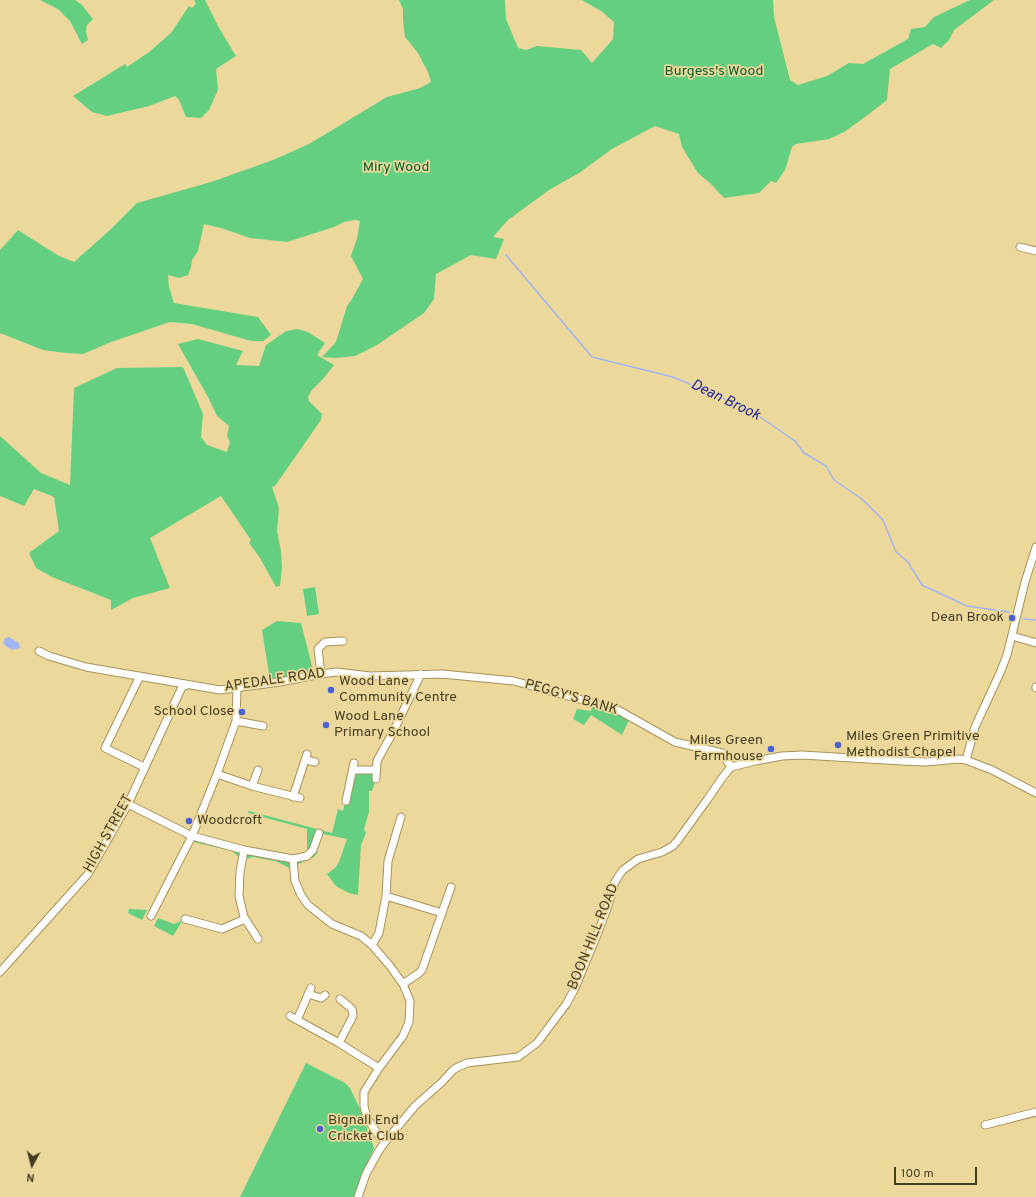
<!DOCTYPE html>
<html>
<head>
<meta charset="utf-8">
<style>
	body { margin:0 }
	#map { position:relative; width:1036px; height:1197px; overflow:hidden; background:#edd89c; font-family:Overpass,sans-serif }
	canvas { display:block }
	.north { position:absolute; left:12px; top:1145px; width:40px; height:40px; -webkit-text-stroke:3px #edd89c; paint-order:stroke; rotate:187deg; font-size:11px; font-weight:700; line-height:16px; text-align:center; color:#453c24 }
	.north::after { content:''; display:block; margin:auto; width:14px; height:18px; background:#453c24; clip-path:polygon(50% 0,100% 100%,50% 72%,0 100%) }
	.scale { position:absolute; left:894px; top:1167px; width:83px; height:18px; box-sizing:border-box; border:2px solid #453c24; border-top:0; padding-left:5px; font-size:12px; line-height:14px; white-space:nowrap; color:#453c24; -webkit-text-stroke:3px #edd89c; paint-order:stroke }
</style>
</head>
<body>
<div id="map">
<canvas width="1036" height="1197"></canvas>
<div class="north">N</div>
<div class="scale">100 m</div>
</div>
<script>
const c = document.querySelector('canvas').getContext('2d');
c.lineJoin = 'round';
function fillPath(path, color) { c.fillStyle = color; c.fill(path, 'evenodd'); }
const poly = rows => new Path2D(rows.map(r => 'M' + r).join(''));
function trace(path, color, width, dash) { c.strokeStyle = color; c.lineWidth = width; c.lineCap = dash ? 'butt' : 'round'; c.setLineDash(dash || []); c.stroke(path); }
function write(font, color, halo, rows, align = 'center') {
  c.font = font + ' Overpass,sans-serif'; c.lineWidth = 3.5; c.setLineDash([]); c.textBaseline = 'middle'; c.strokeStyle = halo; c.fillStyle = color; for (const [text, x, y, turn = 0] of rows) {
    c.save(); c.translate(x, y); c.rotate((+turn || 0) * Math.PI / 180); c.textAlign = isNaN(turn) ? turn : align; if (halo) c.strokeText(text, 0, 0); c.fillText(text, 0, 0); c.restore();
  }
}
const green = poly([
	[40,0,75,0,81,4,93,19,87,25,86,32,88,40,82,44,70,21,58,9],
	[194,0,205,0,219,28,236,56,216,69,218,90,209,110,201,118,186,117,179,100,175,96,149,106,107,116,92,112,73,96,125,64,127,67,149,52,171,33,189,6,192,8,196,4],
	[399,0,505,0,506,19,518,48,526,50,537,46,581,50,592,63,613,39,614,22,601,11,582,0,773,0,774,17,790,80,798,85,827,76,849,63,863,64,908,39,911,29,925,27,934,17,970,0,994,0,954,30,949,40,941,48,933,44,890,69,887,100,865,117,844,132,829,139,796,144,792,147,785,170,776,183,771,181,759,193,724,198,711,184,698,173,682,147,679,134,655,126,612,149,579,173,549,190,508,220,493,237,504,239,496,259,471,255,436,274,434,299,424,313,377,345,355,356,334,358,322,357,336,342,347,306,352,299,363,279,351,256,357,238,360,221,355,220,344,222,334,227,287,242,250,238,221,228,204,224,198,251,192,260,191,267,188,275,179,278,168,275,169,287,174,303,258,317,271,335,263,341,251,341,192,324,170,322,111,342,83,354,66,353,43,350,0,333,0,250,18,230,59,256,74,262,110,230,137,203,211,182,273,160,309,144,387,97,420,88,431,82,428,72,418,53,405,37,403,21,403,9],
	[297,329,308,332,325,343,317,355,334,365,323,379,312,390,308,397,309,401,322,414,321,420,275,486,272,487,279,508,277,531,281,551,282,567,280,586,276,587,260,558,249,543,251,540,221,496,150,538,170,588,133,598,111,610,111,600,52,577,36,568,29,553,59,531,54,497,34,489,24,506,0,496,0,436,41,473,70,485,74,388,117,368,183,367,203,414,201,437,207,445,227,452,230,442,227,436,229,426,217,416,208,397,178,344,198,339,243,351,236,365,259,366,266,345,286,331],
	[315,587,319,614,307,616,303,589],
	[277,621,301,623,313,670,309,674,270,680,262,630],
	[592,707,608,710,629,720,622,735,591,715,584,725,573,719,577,709,591,711],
	[353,770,376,770,376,779,372,791,369,791,369,812,364,829,366,833,361,845,358,895,349,893,339,888,335,885,327,874,335,868,339,862,347,839,319,833,313,850,318,852,314,857,294,866,294,870,275,861,253,857,242,860,232,851,189,841,192,836,293,859,307,855,307,829,248,813,249,811,332,833,338,809,343,811],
	[129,909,147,910,142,920,128,913],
	[158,918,174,924,181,921,181,923,173,936,154,926],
	[306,1063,345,1083,350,1088,361,1111,374,1148,361,1178,354,1197,240,1197]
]);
const water = poly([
	[9,637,19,643,20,648,12,650,6,646,3,643,5,638]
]);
const stream = poly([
	[506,255,592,357,673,377,750,410,795,441,804,453,826,466,834,480,862,499,883,520,896,552,908,562,922,585,967,606,1009,612],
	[1023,619,1036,620]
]);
const minor = poly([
	[1020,247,1036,251],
	[1012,636,1036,643],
	[39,651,49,656,86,667,220,690,280,682,321,674,336,672,370,676,442,674,514,681,618,710,675,742,722,753,731,767],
	[321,674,318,649,325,642,343,641],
	[140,676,105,748,144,767],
	[1036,688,1036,687],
	[236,721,263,726],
	[306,760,315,762],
	[966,760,975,727,1000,673,1007,655,1025,582,1036,547],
	[731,767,755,761,782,756,802,755,902,761,926,762,959,759,966,760,992,770,1036,793],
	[353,770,376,770],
	[217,774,252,786,300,798],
	[376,779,377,761,393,732,421,674],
	[252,786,258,770],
	[293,797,307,754],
	[346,801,354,763],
	[128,804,192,836,244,850,293,859,307,856,313,850,319,833],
	[244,850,240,872,239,896,244,917,258,939],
	[293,859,295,881,301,895,308,905,332,924,361,936,372,945,390,966,403,984,410,1001,409,1022,403,1036,379,1068,364,1092,364,1106,367,1118,379,1136,385,1142],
	[386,896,442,913],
	[151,916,192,836,217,774,236,721,237,689],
	[185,919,222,929,245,919],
	[372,945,379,933,386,896,388,861,401,817],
	[0,972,88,874,128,804,182,687,187,685],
	[403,984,419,973,422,970,451,887],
	[308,994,321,998,325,995],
	[290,1016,339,1043,379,1068],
	[297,1020,311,988],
	[339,1043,353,1016,352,1009,340,999],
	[985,1125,1036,1112],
	[358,1197,366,1174,378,1152,385,1142,415,1106,442,1082,454,1069,467,1063,518,1057,537,1043,567,1003,575,988,597,935,608,906,614,884,618,877,623,870,638,859,662,852,673,846,678,840,707,800,722,778,731,767]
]);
const markers = [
	[1012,618,4,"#4961d5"],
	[331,690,4,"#4961d5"],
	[242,712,4,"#4961d5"],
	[326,725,4,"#4961d5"],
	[838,745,4,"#4961d5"],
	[771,749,4,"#4961d5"],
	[189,821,4,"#4961d5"],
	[320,1129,4,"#4961d5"]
];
const parkNames = [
	["Burgess's Wood",714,72],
	["Miry Wood",396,168]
];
const poiNames = [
	["Dean Brook",1004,618,"right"],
	["Wood Lane",339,682],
	["Community Centre",339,698],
	["School Close",234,712,"right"],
	["Wood Lane",334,717],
	["Primary School",334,733],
	["Miles Green Primitive",846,737],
	["Methodist Chapel",846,753],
	["Miles Green",763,741,"right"],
	["Farmhouse",763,757,"right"],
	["Woodcroft",197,821],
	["Bignall End",328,1121],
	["Cricket Club",328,1137]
];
const streetNames = [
	["APEDALE ROAD",275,681,-8],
	["PEGGY'S BANK",571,698,16],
	["HIGH STREET",109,834,-61],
	["BOON HILL ROAD",594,937,-68]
];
const waterNames = [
	["Dean Brook",725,401,26]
];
fillPath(green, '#64cf81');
fillPath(water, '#a1b4f3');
trace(stream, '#a1b4f3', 1.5);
trace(minor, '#a69259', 9);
trace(minor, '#fff', 7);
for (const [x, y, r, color] of markers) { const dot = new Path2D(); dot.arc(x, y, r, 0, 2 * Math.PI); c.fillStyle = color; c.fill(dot); trace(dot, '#edd89c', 1.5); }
write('14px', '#065c2a', '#edd89c', parkNames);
write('14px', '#453c24', '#edd89c', poiNames, 'left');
write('14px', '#453c24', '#edd89c', streetNames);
write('italic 15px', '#20269b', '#edd89c', waterNames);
</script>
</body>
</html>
